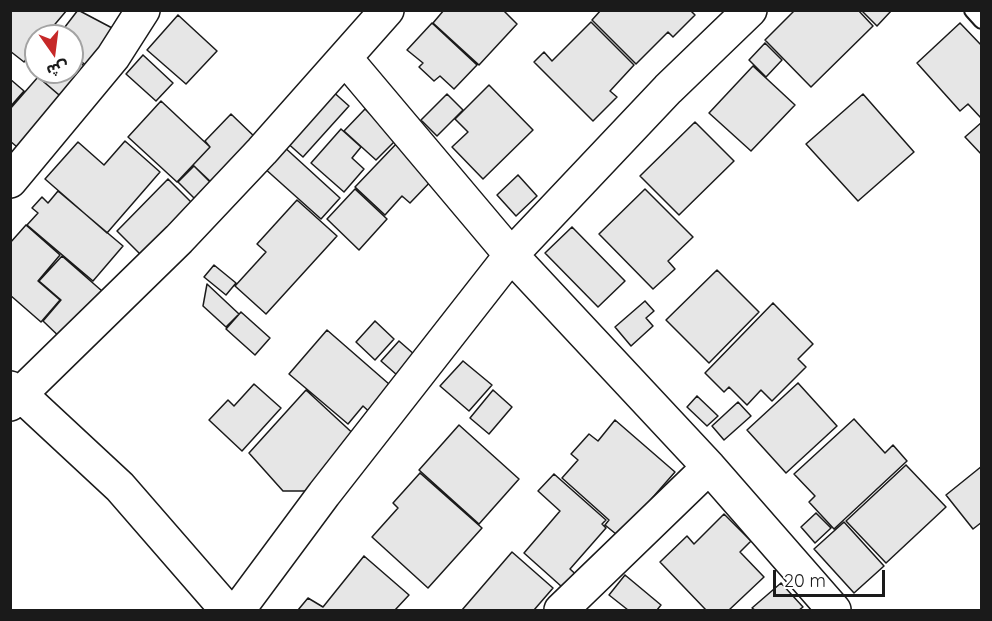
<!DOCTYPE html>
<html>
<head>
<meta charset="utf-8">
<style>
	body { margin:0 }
	#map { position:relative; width:992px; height:621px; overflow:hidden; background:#fff; font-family:Quicksand,"Noto Sans Arabic",sans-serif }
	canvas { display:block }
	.frame { position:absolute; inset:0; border:12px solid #1a1a1a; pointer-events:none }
	.north { position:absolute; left:24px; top:24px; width:60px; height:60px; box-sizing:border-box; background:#fff; border:2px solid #a3a3a3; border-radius:50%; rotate:166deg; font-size:16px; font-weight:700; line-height:24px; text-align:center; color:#1a1a1a }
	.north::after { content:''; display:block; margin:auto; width:21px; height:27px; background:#c62828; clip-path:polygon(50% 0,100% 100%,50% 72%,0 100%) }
	.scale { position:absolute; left:773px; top:570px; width:112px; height:27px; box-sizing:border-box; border:3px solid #1a1a1a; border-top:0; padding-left:8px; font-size:18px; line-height:21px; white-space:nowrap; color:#1a1a1a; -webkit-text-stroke:4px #fff; paint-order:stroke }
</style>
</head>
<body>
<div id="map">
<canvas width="992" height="621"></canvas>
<div class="frame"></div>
<div class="north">ش</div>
<div class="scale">20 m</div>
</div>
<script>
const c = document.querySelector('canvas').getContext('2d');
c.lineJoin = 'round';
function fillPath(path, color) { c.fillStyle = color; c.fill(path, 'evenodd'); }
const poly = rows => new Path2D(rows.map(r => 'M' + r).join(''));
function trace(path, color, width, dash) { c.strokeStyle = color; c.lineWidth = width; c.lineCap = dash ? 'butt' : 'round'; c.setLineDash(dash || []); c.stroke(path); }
const building = poly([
	[10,10,67,10,45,36,36,36,36,47,24,62,10,51,10,10],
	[78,10,114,29,90,68,72,55,72,36,58,36,78,10],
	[444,10,503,10,517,24,479,65,433,23,444,10],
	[601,10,690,10,695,15,673,37,668,32,636,64,592,20,601,10],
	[795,10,858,10,873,26,811,87,765,40,795,10],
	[861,10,892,10,877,26,861,10],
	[178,15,217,51,186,84,147,50,178,15],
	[591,22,634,65,610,91,617,97,593,121,534,62,544,52,552,61,591,22],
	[432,23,477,65,454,89,440,76,434,81,419,67,423,63,407,50,432,23],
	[960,23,982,46,981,118,968,104,960,111,917,63,960,23],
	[765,43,782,60,766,77,749,60,765,43],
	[143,55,173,83,156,101,126,74,143,55],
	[72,56,89,70,65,100,37,76,41,72,72,72,72,56],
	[753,66,795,105,751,151,709,113,753,66],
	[38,77,66,101,23,152,10,141,10,109,38,77],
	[10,79,24,91,10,107,10,79],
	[489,85,533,130,483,179,452,147,468,132,455,119,489,85],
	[330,89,349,106,303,157,284,140,330,89],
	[447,94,463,110,437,136,421,120,447,94],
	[863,94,914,152,858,201,806,144,863,94],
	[161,101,210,147,177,182,128,137,161,101],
	[365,109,397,139,376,160,344,131,365,109],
	[231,114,257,139,213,184,193,165,210,147,205,141,231,114],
	[695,122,734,161,679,215,640,176,695,122],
	[982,122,982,155,965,137,982,122],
	[341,129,361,147,352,158,364,169,344,192,311,163,341,129],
	[125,141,160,172,107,233,45,179,78,142,104,165,125,141],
	[398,142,435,177,410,203,402,196,385,215,355,187,398,142],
	[282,145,340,198,321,219,263,167,282,145],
	[194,166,213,185,197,201,178,182,194,166],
	[518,175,537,196,516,216,497,195,518,175],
	[168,179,198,209,147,261,117,231,168,179],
	[355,189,387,219,359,250,327,219,355,189],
	[645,189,693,237,668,261,675,269,653,289,599,234,645,189],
	[58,191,123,246,93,281,27,225,38,213,32,208,42,197,48,203,58,191],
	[297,200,337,236,266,314,235,286,266,252,257,244,297,200],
	[26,225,60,255,38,281,60,300,41,322,10,295,10,243,26,225],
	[572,227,625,281,598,307,545,253,572,227],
	[62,256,102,291,66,343,43,321,61,300,39,281,62,256],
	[214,265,236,283,226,295,204,277,214,265],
	[717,270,759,312,709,363,666,320,717,270],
	[207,284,239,314,226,327,203,306,207,284],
	[645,301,654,311,646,318,653,326,631,346,615,327,645,301],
	[773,303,813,344,798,359,806,367,772,401,761,390,747,405,729,387,724,392,705,373,773,303],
	[241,312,270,338,255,355,226,329,241,312],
	[375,321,394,339,375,360,356,342,375,321],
	[327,330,397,391,374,416,363,406,348,424,289,374,327,330],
	[399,341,415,355,397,375,381,361,399,341],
	[463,361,492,385,469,411,440,386,463,361],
	[798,383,837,426,786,473,747,430,798,383],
	[254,384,281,408,242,451,209,420,228,400,234,406,254,384],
	[306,390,359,439,316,491,283,491,249,453,306,390],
	[493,390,512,407,489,434,470,418,493,390],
	[697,396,718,416,707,426,687,407,697,396],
	[738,402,751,416,724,440,712,426,738,402],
	[854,419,885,453,893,445,907,461,834,529,809,502,815,496,794,474,854,419],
	[615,420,675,472,639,513,622,539,605,525,609,520,562,478,578,460,571,454,589,434,598,441,615,420],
	[459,425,519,479,479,524,419,470,459,425],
	[906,465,946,507,886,563,846,521,906,465],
	[982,466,982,522,973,529,946,495,982,466],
	[420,473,482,528,428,588,372,537,398,508,393,503,420,473],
	[554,474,606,520,602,524,606,528,570,569,583,581,571,595,524,553,560,511,538,491,554,474],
	[816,513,831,528,815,543,801,527,816,513],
	[724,514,751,541,740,552,764,577,729,610,706,610,660,562,687,536,694,544,724,514],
	[844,522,884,566,854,593,814,549,844,522],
	[512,552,553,588,534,610,462,610,512,552],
	[364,556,409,595,395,610,298,610,308,598,323,607,364,556],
	[625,575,661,605,657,610,628,610,609,595,625,575],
	[781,583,803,607,799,610,755,610,752,608,781,583]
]);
const lane = poly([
	[973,10,982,20]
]);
const street = poly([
	[345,58,511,255,709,467],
	[10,181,113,57,143,10],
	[10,388,21,395,120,487,227,610],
	[10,404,179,239,262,151,387,10],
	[238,610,324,494,511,255,668,89,750,10],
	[561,610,709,467,834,610]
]);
fillPath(building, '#e6e6e6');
trace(building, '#1a1a1a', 1.5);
trace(lane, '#1a1a1a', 20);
trace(street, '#1a1a1a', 36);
trace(lane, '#fff', 16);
trace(street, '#fff', 33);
</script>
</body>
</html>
